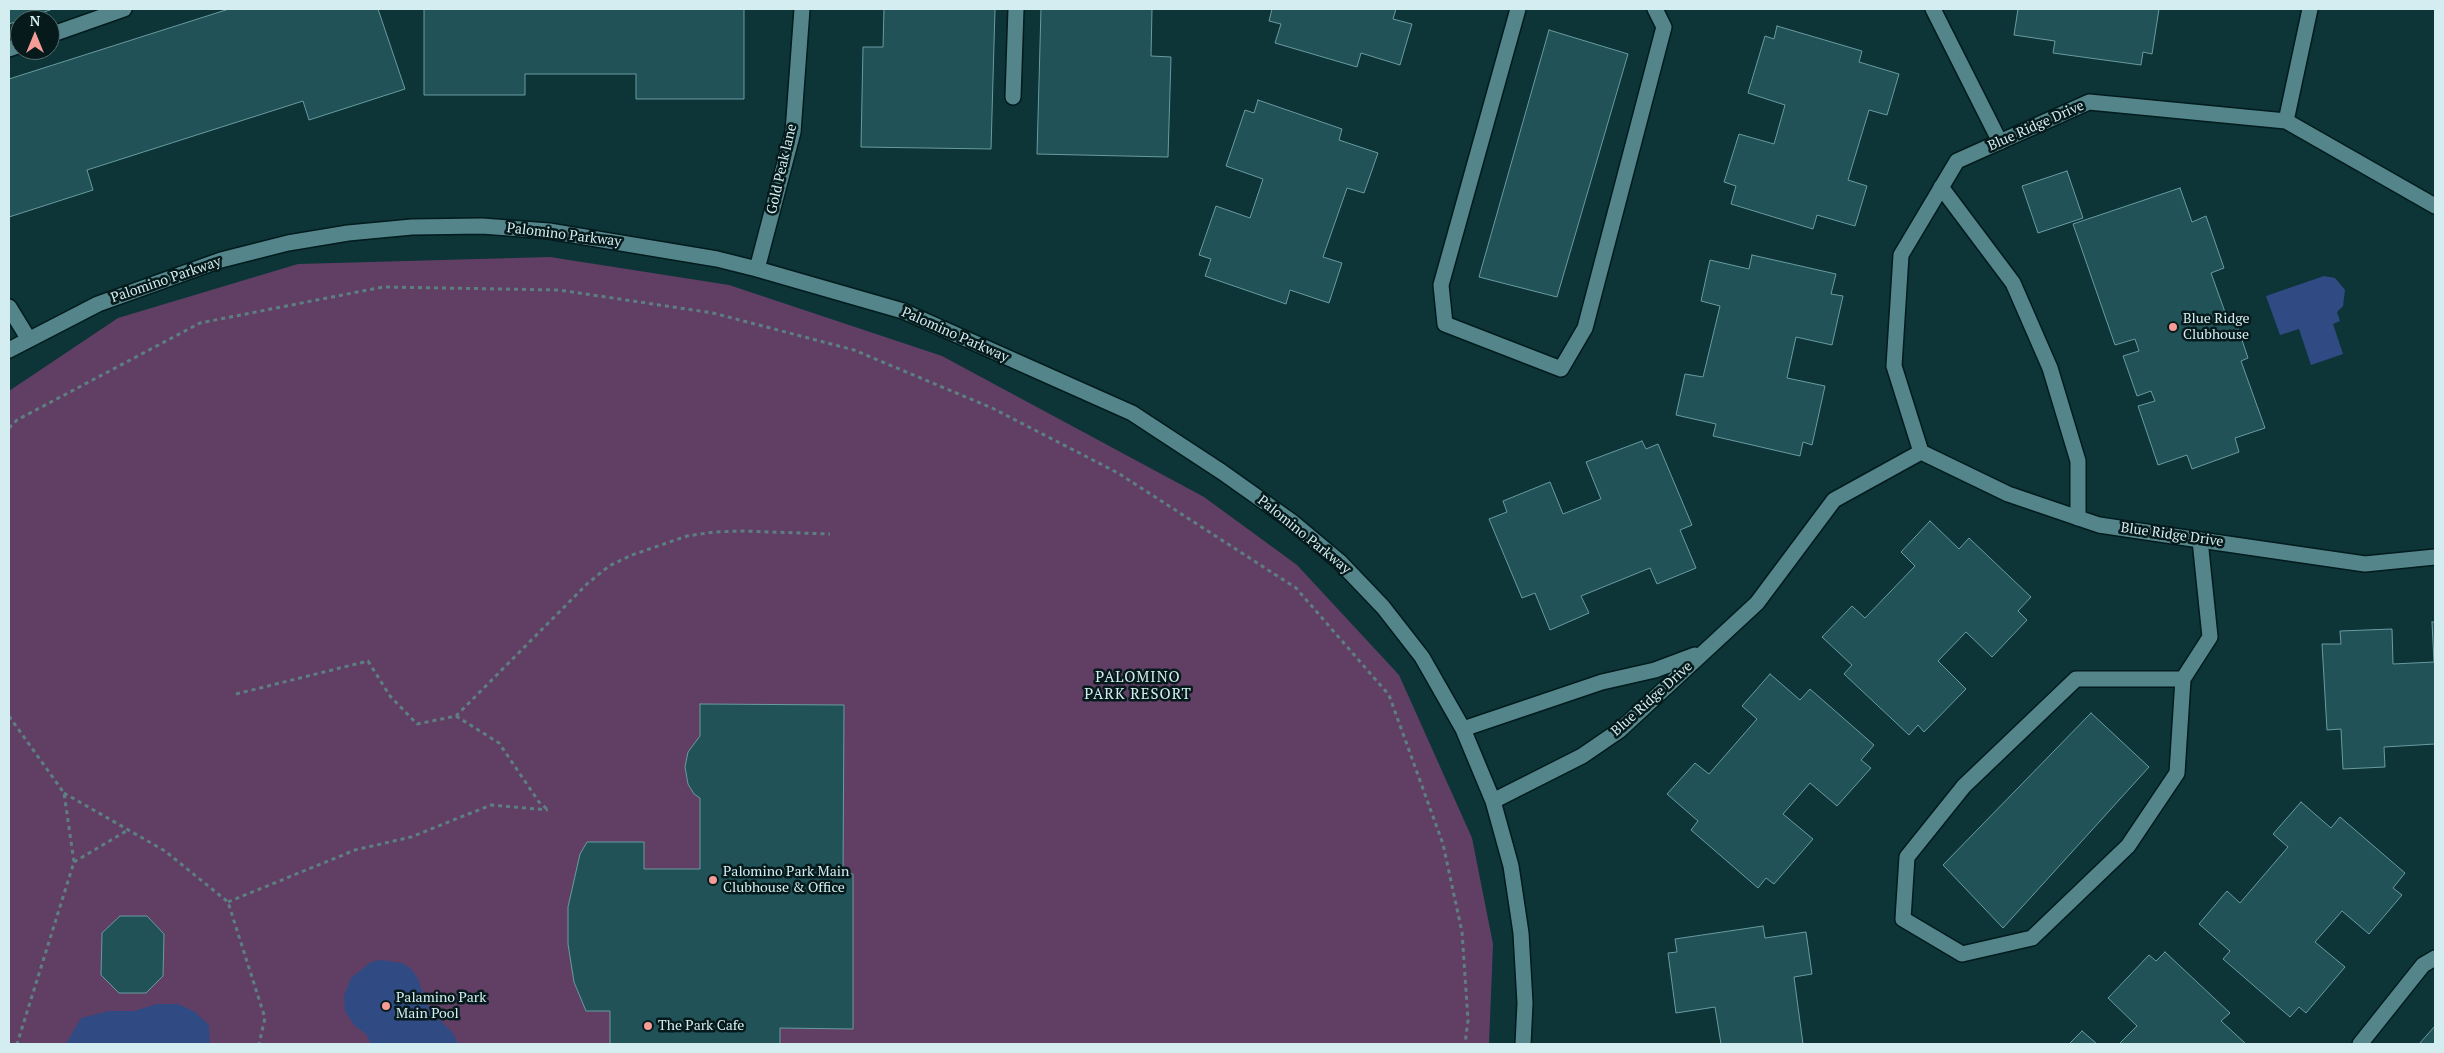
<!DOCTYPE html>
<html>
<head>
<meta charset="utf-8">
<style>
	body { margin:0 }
	#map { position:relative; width:2444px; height:1053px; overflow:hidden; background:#0d3538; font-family:"PT Serif",serif }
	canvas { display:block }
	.frame { position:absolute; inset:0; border:10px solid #d4edf0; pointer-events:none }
	.north { position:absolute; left:10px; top:10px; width:50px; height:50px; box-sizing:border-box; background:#061a1c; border:1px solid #586e71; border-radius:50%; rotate:0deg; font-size:14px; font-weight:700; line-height:20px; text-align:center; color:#d4edf0 }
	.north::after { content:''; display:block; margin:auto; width:18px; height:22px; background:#f59c96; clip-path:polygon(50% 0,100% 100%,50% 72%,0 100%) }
</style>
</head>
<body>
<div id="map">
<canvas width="2444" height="1053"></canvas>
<div class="frame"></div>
<div class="north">N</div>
</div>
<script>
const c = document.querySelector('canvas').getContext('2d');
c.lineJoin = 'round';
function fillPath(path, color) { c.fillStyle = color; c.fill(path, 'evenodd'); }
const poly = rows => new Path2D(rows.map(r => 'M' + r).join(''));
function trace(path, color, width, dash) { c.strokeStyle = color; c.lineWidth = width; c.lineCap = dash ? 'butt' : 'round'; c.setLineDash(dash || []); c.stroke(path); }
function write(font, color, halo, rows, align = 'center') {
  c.font = font + ' "PT Serif",serif'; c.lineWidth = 5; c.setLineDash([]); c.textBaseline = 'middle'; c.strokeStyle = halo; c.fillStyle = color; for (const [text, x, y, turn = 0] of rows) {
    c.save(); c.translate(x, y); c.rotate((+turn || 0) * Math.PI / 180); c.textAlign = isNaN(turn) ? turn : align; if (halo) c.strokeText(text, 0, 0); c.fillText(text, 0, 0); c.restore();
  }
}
const green = poly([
	[550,257,729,285,942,356,1204,497,1297,565,1399,675,1472,838,1493,944,1489,1044,9,1044,9,391,118,318,298,264]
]);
const water = poly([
	[2324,276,2335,278,2345,290,2343,306,2337,312,2340,321,2333,324,2343,354,2311,365,2299,329,2280,335,2266,296],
	[381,960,402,963,410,968,417,977,430,1010,453,1033,458,1044,371,1044,366,1034,354,1025,345,1011,344,996,351,978,371,962],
	[157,1004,178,1004,195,1012,209,1025,210,1044,66,1044,81,1018,109,1011,134,1011]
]);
const building = poly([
	[9,9,53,9,9,24,9,9],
	[229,9,378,9,405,89,309,120,303,101,87,170,93,190,9,217,9,79,229,9],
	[424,9,744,9,744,99,636,99,636,74,525,74,525,95,424,95,424,9],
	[884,9,995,9,991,149,861,147,863,47,883,47,884,9],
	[1041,9,1152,9,1151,56,1171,57,1168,157,1037,154,1041,9],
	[1272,9,1396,9,1393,19,1412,24,1400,65,1361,53,1357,67,1275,43,1281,24,1269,21,1272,9],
	[2018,9,2159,9,2152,54,2143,52,2141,65,2053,53,2055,41,2014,35,2018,9],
	[1777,26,1862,51,1859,62,1899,74,1887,115,1869,110,1848,180,1867,186,1855,226,1817,215,1813,229,1731,204,1736,186,1724,182,1739,134,1774,144,1785,105,1748,93,1765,36,1774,39,1777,26],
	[1549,30,1628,54,1557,297,1479,277,1549,30],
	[1258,100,1342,129,1339,140,1378,153,1364,193,1347,188,1323,257,1342,263,1329,303,1290,290,1286,304,1205,276,1211,259,1199,255,1216,206,1250,218,1263,179,1226,166,1245,110,1254,113,1258,100],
	[2067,171,2083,218,2038,233,2022,186,2067,171],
	[2180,188,2192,222,2206,216,2224,268,2211,273,2226,315,2233,313,2248,358,2241,361,2265,428,2235,438,2239,452,2192,469,2187,455,2158,465,2138,406,2155,401,2151,391,2137,396,2123,356,2139,351,2135,339,2115,345,2073,224,2180,188],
	[1752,255,1836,274,1831,294,1843,296,1832,345,1796,337,1787,378,1825,386,1812,445,1803,442,1800,456,1713,436,1716,424,1676,415,1685,374,1703,377,1720,306,1701,301,1710,260,1749,269,1752,255],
	[1642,441,1646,449,1658,444,1692,525,1680,530,1696,568,1657,584,1650,568,1581,596,1589,613,1550,630,1535,593,1522,598,1489,519,1507,512,1503,501,1550,482,1563,514,1601,499,1586,462,1642,441],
	[1930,521,1959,549,1969,538,2031,597,2018,611,2027,620,1992,657,1966,632,1938,661,1966,689,1924,732,1918,725,1909,735,1844,674,1852,665,1822,637,1852,606,1865,618,1915,566,1901,552,1930,521],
	[2432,622,2435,622,2435,744,2384,747,2385,767,2343,769,2341,729,2327,730,2322,644,2341,644,2340,631,2392,629,2393,664,2434,662,2432,622],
	[1770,674,1800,700,1810,689,1874,745,1861,760,1871,768,1837,806,1810,783,1783,814,1813,839,1774,884,1766,878,1758,888,1691,830,1698,821,1667,794,1695,763,1709,774,1757,719,1742,706,1770,674],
	[700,704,844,705,843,874,853,874,853,1029,780,1028,780,1044,610,1044,610,1011,586,1011,574,982,568,944,568,907,580,854,587,842,644,842,644,869,700,869,700,798,694,794,688,784,685,767,688,752,700,736,700,704],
	[2091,713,2149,767,2003,928,1943,865,2091,713],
	[2301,802,2331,828,2340,817,2405,873,2393,888,2402,895,2369,934,2342,911,2315,942,2345,967,2306,1013,2299,1007,2290,1017,2223,959,2230,951,2199,924,2227,891,2240,903,2288,847,2273,834,2301,802],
	[120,916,147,916,164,934,163,976,146,993,119,993,101,975,102,933,120,916],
	[1763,926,1765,938,1806,932,1812,974,1794,977,1803,1044,1721,1044,1715,1007,1676,1013,1668,953,1677,952,1675,939,1763,926],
	[2165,952,2230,1013,2221,1021,2246,1044,2119,1044,2137,1026,2108,998,2149,955,2156,961,2165,952],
	[2435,1026,2435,1044,2419,1044,2435,1026],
	[2082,1031,2097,1044,2069,1044,2082,1031]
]);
const path = poly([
	[9,428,17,420,200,323,383,287,559,290,713,313,854,350,992,408,1118,473,1296,588,1389,695,1443,844,1462,932,1468,1020,1465,1044],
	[236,694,368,661,390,696,417,724,456,716,587,584,609,566,632,555,687,536,714,532,742,531,830,534],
	[9,716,64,793,74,862,17,1044],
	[456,716,499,743,539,802,548,810],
	[64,793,165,851,228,902,265,1018,259,1044],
	[74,862,128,830],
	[228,902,355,850,411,837,491,805,548,810]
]);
const service = poly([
	[1518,9,1441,285,1445,324,1561,369,1585,328,1664,27,1655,9],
	[1933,9,2000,142],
	[1013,97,1016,9],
	[2286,121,2310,9],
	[1941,187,2013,283,2050,368,2078,461,2078,518],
	[2183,679,2076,679,1964,786,1907,857,1903,919,1962,954,2032,938,2128,846,2177,773,2183,679,2210,637,2200,540],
	[2360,1044,2423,965,2435,958]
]);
const minor = poly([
	[50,35,124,9],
	[9,49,20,45],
	[2435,206,2286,121,2089,102,1957,161,1901,255,1894,366,1921,452,2008,494,2099,525,2200,540,2365,564,2435,557],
	[757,269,793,132,802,9],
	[9,307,28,338],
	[9,350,98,304,221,260,288,243,348,233,412,227,482,226,549,231,717,259,757,269,903,311,1132,413,1222,472,1291,521,1340,562,1383,607,1422,657,1463,729,1493,801,1511,866,1521,933,1525,1003,1523,1044],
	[1463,729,1602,682,1655,670,1695,655],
	[1493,801,1582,756,1620,730,1757,603,1834,500,1921,452]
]);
const markers = [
	[2173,327,5,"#f59c96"],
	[713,880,5,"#f59c96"],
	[386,1006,5,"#f59c96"],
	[648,1026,5,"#f59c96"]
];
const streetNames = [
	["Blue Ridge Drive",2036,126,-24],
	["Gold Peak lane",782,169,-77],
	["Palomino Parkway",564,235,7],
	["Palomino Parkway",166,280,-19],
	["Palomino Parkway",955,335,24],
	["Palomino Parkway",1304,535,39],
	["Blue Ridge Drive",2172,535,8],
	["Blue Ridge Drive",1652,699,-42]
];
const poiNames = [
	["Blue Ridge",2183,319],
	["Clubhouse",2183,335],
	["Palomino Park Main",723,872],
	["Clubhouse & Office",723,888],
	["Palamino Park",396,998],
	["Main Pool",396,1014],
	["The Park Cafe",658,1026]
];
const neighbourhoodNames = [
	["PALOMINO",1138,678],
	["PARK RESORT",1138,695]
];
fillPath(green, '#613f65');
fillPath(water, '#304a84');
fillPath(building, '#205257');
trace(building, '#699ba0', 1);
trace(service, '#021b1d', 18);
trace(minor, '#021b1d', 18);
trace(path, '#5d7f82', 3, [4, 4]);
trace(service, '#53858a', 15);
trace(minor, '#53858a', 15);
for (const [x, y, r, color] of markers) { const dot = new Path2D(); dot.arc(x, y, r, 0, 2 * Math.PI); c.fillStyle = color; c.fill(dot); trace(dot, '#061a1c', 2); }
write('14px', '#d4edf0', '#061a1c', streetNames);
write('14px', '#d4edf0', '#061a1c', poiNames, 'left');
c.letterSpacing = '1px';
write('15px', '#d4edf0', '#061a1c', neighbourhoodNames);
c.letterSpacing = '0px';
</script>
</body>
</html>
